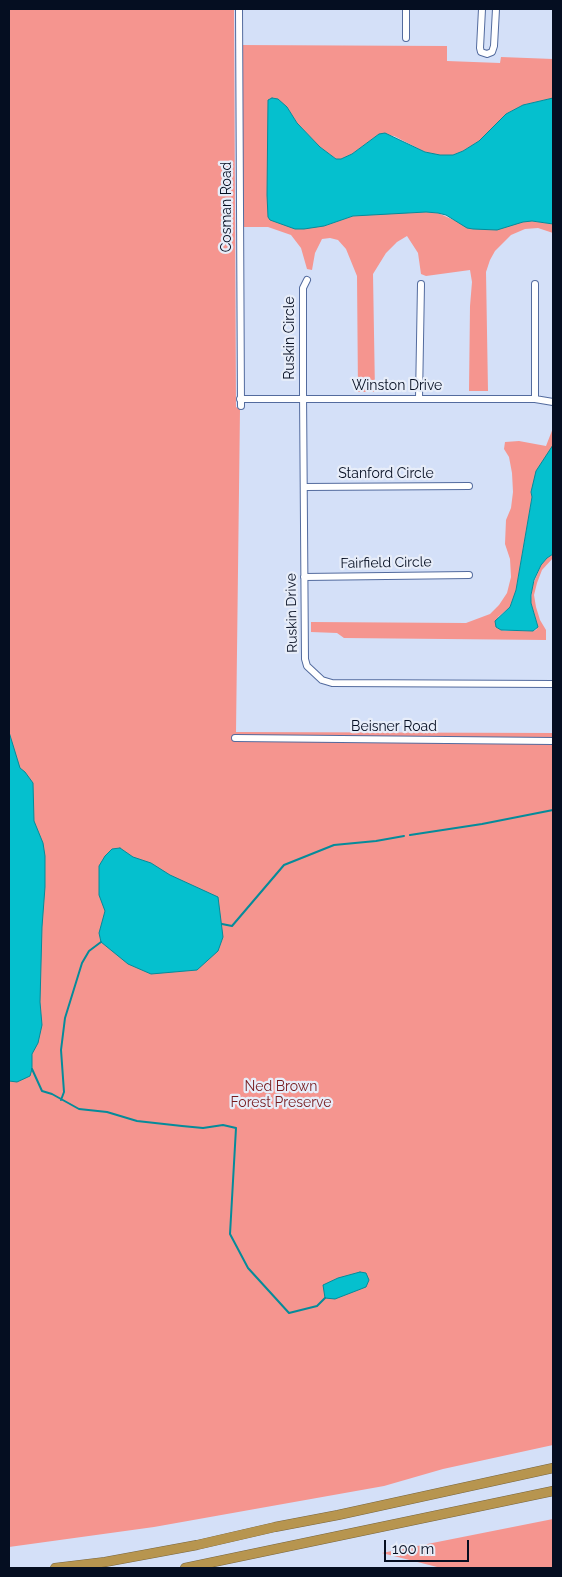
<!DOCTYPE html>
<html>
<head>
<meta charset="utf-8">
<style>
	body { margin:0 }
	#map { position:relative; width:562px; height:1577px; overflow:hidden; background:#d4e0f8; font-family:Raleway,sans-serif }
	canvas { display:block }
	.frame { position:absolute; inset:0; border:10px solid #050e21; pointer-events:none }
	.scale { position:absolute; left:384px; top:1540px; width:85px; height:22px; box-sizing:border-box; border:2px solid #050e21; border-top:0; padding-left:6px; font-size:15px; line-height:18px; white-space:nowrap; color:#050e21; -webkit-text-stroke:4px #e7edf9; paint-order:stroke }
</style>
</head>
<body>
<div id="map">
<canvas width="562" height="1577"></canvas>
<div class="frame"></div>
<div class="scale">100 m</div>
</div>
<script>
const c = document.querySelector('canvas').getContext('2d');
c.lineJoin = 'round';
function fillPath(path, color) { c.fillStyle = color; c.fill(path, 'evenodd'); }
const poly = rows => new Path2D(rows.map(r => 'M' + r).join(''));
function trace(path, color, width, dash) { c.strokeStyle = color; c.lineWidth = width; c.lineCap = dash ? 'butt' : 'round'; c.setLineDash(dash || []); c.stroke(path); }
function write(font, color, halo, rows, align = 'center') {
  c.font = font + ' Raleway,sans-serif'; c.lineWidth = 4.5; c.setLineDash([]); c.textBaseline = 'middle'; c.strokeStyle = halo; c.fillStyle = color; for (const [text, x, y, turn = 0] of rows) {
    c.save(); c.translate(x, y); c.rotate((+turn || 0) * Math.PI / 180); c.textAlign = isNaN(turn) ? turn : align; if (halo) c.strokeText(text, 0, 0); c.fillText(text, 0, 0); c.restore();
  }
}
const green = poly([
	[9,9,234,9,236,407,240,409,236,732,553,733,553,1445,443,1469,384,1486,154,1527,9,1547],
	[239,45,447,46,447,61,500,63,501,57,553,59,553,98,523,105,506,114,479,141,463,151,453,155,440,156,425,152,394,136,379,134,352,154,341,159,336,159,320,147,297,123,287,107,268,100,268,217,324,226,353,216,363,214,426,212,438,213,456,221,532,221,553,224,553,233,538,228,525,229,511,235,495,251,490,260,486,272,488,391,469,391,470,306,472,282,470,270,426,276,421,274,418,253,407,236,397,242,386,253,373,274,375,392,358,392,357,276,346,249,338,240,330,238,322,239,315,253,312,270,307,269,301,248,291,235,268,227,240,227],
	[553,428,553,445,544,461,531,491,532,497,516,590,510,607,498,617,496,627,501,630,506,631,533,631,536,630,538,627,531,603,532,587,541,565,547,558,553,554,553,558,542,570,537,583,534,595,536,607,540,620,546,630,546,640,344,638,337,633,311,632,311,622,466,623,490,614,499,605,507,593,511,577,510,559,505,544,506,520,511,508,513,492,512,473,509,457,504,449,505,442,519,441,546,446],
	[553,1519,553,1568,441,1568,382,1553]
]);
const water = poly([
	[272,98,278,99,287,107,297,123,320,147,336,159,341,159,352,154,379,134,385,133,425,152,440,155,453,155,463,151,479,141,506,114,523,105,553,98,553,224,532,221,523,222,497,230,473,229,467,228,446,215,438,213,426,212,353,216,324,226,304,229,295,229,270,220,268,217,267,195,268,100,272,98],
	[553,445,553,554,547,558,541,565,534,580,531,595,531,603,538,627,533,631,501,630,496,627,495,621,510,607,516,590,532,497,531,492,536,471,553,445],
	[9,732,20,768,25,772,33,783,34,821,43,843,45,856,45,887,42,927,40,1002,42,1025,38,1043,32,1054,32,1069,30,1076,17,1082,9,1081,9,732],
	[120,848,133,857,151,863,170,875,218,897,223,937,218,951,197,970,151,974,128,964,101,942,99,933,105,911,99,895,99,866,105,856,112,849,120,848],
	[360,1272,366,1273,369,1280,366,1287,335,1299,325,1298,323,1285,338,1278,360,1272]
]);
const stream = poly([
	[410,835,482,824,553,810],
	[222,924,232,926,284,865,334,845,376,841,404,836],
	[32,1069,42,1091,52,1094,79,1109,107,1112,137,1121,182,1126,203,1128,223,1125,236,1128,230,1234,248,1268,289,1313,317,1306,325,1298],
	[61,1100,64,1092,61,1050,65,1018,82,963,89,951,101,942]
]);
const minor = poly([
	[239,9,241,406],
	[406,9,406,38],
	[482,9,480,48,481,52,487,54,492,52,494,46,496,9],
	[307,280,303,288,303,392,305,659,307,666,322,680,332,683,553,684],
	[535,284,535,399],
	[419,398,421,284],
	[240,399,535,399,553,402],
	[304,487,469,486],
	[304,577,469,575],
	[235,738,553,741]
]);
const highway = poly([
	[55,1568,105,1562,197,1545,275,1527,338,1515,553,1468],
	[185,1568,553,1491]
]);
const streetNames = [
	["Cosman Road",227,207,-90],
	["Ruskin Circle",290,338,-90],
	["Winston Drive",397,386],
	["Stanford Circle",386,474],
	["Fairfield Circle",386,563,-1],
	["Ruskin Drive",292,613,-91],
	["Beisner Road",394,727]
];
const parkNames = [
	["Ned Brown",281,1087],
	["Forest Preserve",281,1103]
];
fillPath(green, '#f5958f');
fillPath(water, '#05c0ce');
trace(water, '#058b9a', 1);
trace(stream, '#058b9a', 2);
trace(minor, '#536b9e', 8);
trace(highway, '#79663f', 10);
trace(minor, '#fff', 6);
trace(highway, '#b7954f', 9);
write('14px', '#050e21', '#e7edf9', streetNames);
write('14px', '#761b1e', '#e7edf9', parkNames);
</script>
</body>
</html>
